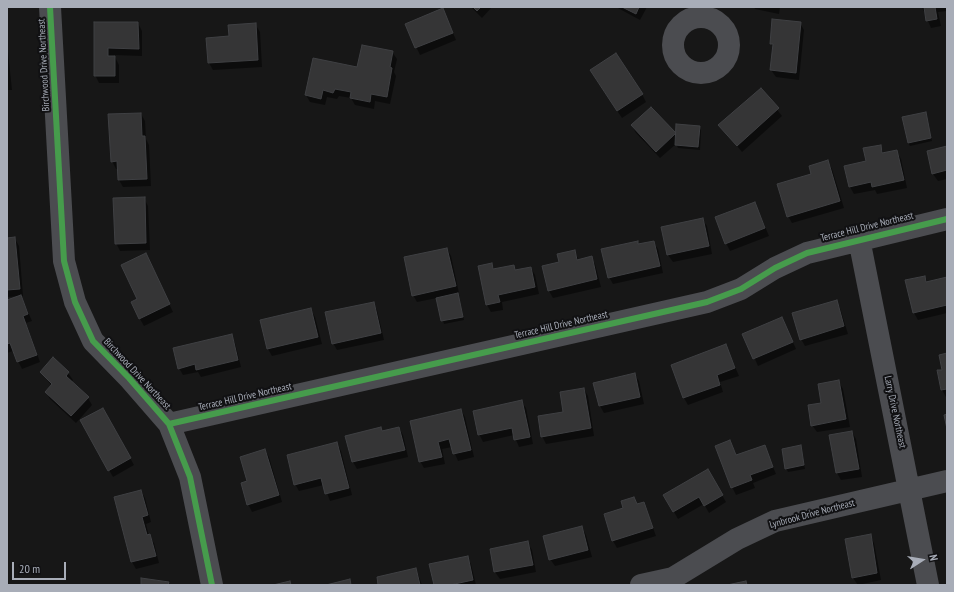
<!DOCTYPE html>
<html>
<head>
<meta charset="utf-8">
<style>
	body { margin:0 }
	#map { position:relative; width:954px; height:592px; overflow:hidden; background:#171717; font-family:"PT Sans Narrow",sans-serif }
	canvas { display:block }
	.frame { position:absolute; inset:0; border:8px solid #a8adb8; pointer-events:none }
	.north { position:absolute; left:902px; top:540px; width:40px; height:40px; -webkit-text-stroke:3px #111113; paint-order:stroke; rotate:78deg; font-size:11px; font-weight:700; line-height:16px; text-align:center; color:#a8adb8 }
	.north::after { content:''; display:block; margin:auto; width:14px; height:18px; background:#a8adb8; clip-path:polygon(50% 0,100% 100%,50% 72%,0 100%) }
	.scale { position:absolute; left:12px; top:562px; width:54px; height:18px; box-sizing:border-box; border:2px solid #a8adb8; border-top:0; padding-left:5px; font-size:12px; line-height:14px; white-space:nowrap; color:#a8adb8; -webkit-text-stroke:3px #111113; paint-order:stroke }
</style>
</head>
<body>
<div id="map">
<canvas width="954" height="592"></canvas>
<div class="frame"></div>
<div class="north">N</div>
<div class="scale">20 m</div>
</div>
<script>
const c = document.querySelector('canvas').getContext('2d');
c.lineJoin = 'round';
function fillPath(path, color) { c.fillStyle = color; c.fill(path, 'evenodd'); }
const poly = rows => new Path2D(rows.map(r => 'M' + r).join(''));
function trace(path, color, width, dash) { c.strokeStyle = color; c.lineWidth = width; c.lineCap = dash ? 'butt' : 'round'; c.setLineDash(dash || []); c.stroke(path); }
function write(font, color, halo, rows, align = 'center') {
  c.font = font + ' "PT Sans Narrow",sans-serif'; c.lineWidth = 4; c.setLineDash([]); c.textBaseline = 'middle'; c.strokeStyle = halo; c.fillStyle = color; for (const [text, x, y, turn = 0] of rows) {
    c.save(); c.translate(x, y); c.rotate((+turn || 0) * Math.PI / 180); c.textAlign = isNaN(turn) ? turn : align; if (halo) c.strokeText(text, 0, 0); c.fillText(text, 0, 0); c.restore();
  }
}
const shadow = poly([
	[471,7,492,7,482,18],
	[616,7,647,7,640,20],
	[754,7,780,7,779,14,755,9],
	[922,7,947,7,947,11,938,12,941,26,931,28],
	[443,10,456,40,420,55,406,25],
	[95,23,138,23,142,31,142,56,114,55,119,65,119,83,99,83,95,75],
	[800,23,804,30,799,80,776,77,771,70,773,48,771,43],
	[255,24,260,32,262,67,213,70,209,63],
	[7,43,12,90,7,90],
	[392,52,397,59,394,72,396,76,390,104,375,101,374,109,355,105,351,98,339,96,337,99,327,97,325,105,310,102,306,95],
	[595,78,642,94,646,102,622,118],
	[761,89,782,116,742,152,720,125],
	[925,113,932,141,910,146,908,143],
	[141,114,145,121,146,139,149,145,151,186,123,187,119,180,118,169,116,169,112,161],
	[632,126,675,134,677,136,699,127,701,130,700,150,678,148,676,144,660,158,636,133],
	[880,146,884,153,896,151,901,159,907,188,877,194,875,190,854,194,850,187,845,167,867,162],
	[947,147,947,179,938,181,933,174],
	[828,162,832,169,844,208,792,223,788,216,812,174],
	[144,198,148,206,150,250,120,251,116,243],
	[755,203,769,236,730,251,726,243],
	[702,219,707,226,712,254,673,262,668,255,663,228],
	[7,239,15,239,19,246,23,296,21,296,32,321,26,323,40,362,22,369,13,351,7,353,7,301,20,296,7,297],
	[637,242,639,245,653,242,658,249,663,273,613,284,609,277],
	[447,249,451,256,459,293,457,293,464,320,444,324,437,298,417,302,413,295],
	[574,251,579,260,591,257,595,264,601,287,553,298,549,291,543,267,560,263],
	[149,262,173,312,144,326,140,319,138,299],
	[491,264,495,270,513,266,516,271,531,268,535,275,539,294,502,302,503,310,491,312,487,305],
	[925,277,928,282,947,278,947,313,918,320,914,313],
	[836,301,840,308,848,334,805,346,801,339],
	[373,303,377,310,384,340,337,350,333,343],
	[311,310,315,317,322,344,272,356,268,349],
	[782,318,796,349,758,366,744,334],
	[231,336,235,343,241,367,201,377,198,372,183,375,179,368],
	[726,346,739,376,720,382,723,392,688,405,684,398],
	[947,354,947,397,946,397,942,390,938,371,943,370],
	[53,359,68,373,73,380,71,382,88,398,92,405,76,423,50,399,46,392,52,386,41,372],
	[634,374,639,381,644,404,604,413,600,406],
	[839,382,843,389,850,427,817,432,812,425,822,403],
	[584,389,588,396,594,436,546,444,542,436,564,413],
	[521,401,526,408,533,444,519,447,514,435,483,442,479,434],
	[103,409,134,465,113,477,82,421],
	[461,410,465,417,474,457,458,461,452,447,442,449,445,464,424,468,420,461],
	[380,428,383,432,399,428,403,435,408,457,357,469,353,462],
	[852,432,856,439,862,477,841,480,837,473],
	[730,442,737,456,764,446,776,474,753,483,755,488,736,495,732,487],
	[337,443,341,451,352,495,330,501,324,485,299,491,295,484],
	[800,446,805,469,788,472,786,468],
	[265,450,269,457,282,502,252,512,248,504,248,482],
	[708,471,726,502,709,513,704,504,678,519,665,496],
	[141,491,145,498,151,522,146,524,149,536,154,543,159,563,136,569,132,562],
	[644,503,656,536,617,548,613,541,605,515],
	[582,527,586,535,592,557,555,566,550,559],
	[870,535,874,543,881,580,858,585,853,578,846,539],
	[527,542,532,550,536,572,500,579,495,572,491,550],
	[467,557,471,564,476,585,435,585],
	[416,569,422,585,379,585]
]);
const building = poly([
	[473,7,481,7,477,11,473,7],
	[622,7,639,7,636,14,622,7],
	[924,7,935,7,937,19,926,21,924,7],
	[443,8,453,33,415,48,405,24,443,8],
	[772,19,801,22,796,73,770,70,773,44,770,44,772,19],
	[94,22,138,22,139,49,108,48,108,56,115,56,115,76,94,76,94,22],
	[256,23,258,60,208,63,206,38,229,36,228,25,256,23],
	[362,45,393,51,390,67,392,68,387,97,371,94,370,102,350,98,351,92,335,89,333,93,323,90,321,99,305,95,313,58,357,67,362,45],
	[616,53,643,94,617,111,590,70,616,53],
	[761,88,779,108,737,146,718,125,761,88],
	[651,107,676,133,656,152,631,125,651,107],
	[926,112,931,138,908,143,902,117,926,112],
	[141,113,142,136,145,136,147,179,118,180,117,161,111,162,108,114,141,113],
	[676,124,700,126,698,147,675,145,676,124],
	[881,145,882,153,897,150,904,180,872,187,871,182,849,187,844,166,866,161,863,148,881,145],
	[947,146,947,170,932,174,927,151,947,146],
	[828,160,840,201,787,217,777,184,811,174,809,166,828,160],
	[145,197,146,243,115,244,113,198,145,197],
	[755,202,765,228,725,244,715,217,755,202],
	[703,218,709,246,667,255,661,227,703,218],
	[15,237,20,289,7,290,7,238,15,237],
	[638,241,638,244,654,241,660,266,608,278,601,249,638,241],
	[447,248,456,286,412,296,404,257,447,248],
	[575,250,577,260,592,256,597,279,548,291,542,266,559,262,557,254,575,250],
	[146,253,170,304,139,319,131,302,137,299,121,265,146,253],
	[492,263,493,269,514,265,515,270,531,267,535,287,498,295,500,302,486,305,478,266,492,263],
	[925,276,926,282,947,277,947,305,913,313,905,280,925,276],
	[458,293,463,317,441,321,436,298,458,293],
	[21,295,28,314,23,316,37,355,17,362,10,343,7,344,7,300,21,295],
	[837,300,844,326,800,340,792,313,837,300],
	[374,302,381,333,332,344,325,312,374,302],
	[311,308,318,337,267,349,260,320,311,308],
	[782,317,793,342,753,359,742,334,782,317],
	[232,334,238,360,196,370,195,364,178,369,173,348,232,334],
	[726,344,735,368,717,375,720,385,683,398,671,365,726,344],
	[947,353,947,389,941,390,937,370,942,370,939,355,947,353],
	[53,357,69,372,66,376,89,397,71,416,45,392,52,384,40,372,53,357],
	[635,373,640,397,599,406,593,383,635,373],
	[839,380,846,419,811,426,808,405,821,403,818,384,839,380],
	[584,388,591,428,541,437,538,416,563,412,560,392,584,388],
	[522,400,530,437,514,440,512,428,478,435,473,411,522,400],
	[103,408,131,458,108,471,80,420,103,408],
	[461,409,471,450,453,454,449,439,438,442,442,457,419,462,410,421,461,409],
	[947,414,947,429,944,415,947,414],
	[381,427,382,431,399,427,405,450,352,462,345,436,381,427],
	[852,431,859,469,836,473,829,435,852,431],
	[730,440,736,455,765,445,773,467,750,475,752,480,731,488,715,446,730,440],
	[337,442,349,488,325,494,321,478,294,485,287,455,337,442],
	[801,445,804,465,785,469,782,449,801,445],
	[265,449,279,495,247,505,241,483,247,481,240,457,265,449],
	[708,469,723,495,704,506,699,497,673,512,663,495,708,469],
	[141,490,148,515,142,517,147,535,150,534,156,556,131,562,114,497,141,490],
	[634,497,637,504,644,502,653,528,612,541,604,514,623,508,621,501,634,497],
	[582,526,588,550,549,560,543,536,582,526],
	[871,534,877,573,852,578,845,539,871,534],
	[528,541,533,565,494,572,490,549,528,541],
	[468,556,473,580,450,585,434,585,429,564,468,556],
	[416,568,420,585,378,585,377,577,416,568],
	[141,578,169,582,168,585,141,585,141,578],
	[350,579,351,585,326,585,350,579],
	[290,581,291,585,273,585,290,581],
	[746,581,747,585,727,585,746,581]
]);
const minor = poly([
	[50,7,64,261,75,302,93,341,129,378,169,424,190,477,212,585],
	'673 45a28 28 0 1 1 56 0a28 28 0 1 1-56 0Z',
	[859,239,928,585],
	[169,424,707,302,741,289,775,268,807,253,947,219],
	[641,585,673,578,737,539,775,521,947,481]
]);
const cycleway = poly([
	[50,7,64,261,75,302,93,341,129,378,169,424,190,477,212,585],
	[169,424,707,302,741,289,775,268,807,253,947,219]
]);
const streetNames = [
	["Birchwood Drive Northeast",44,65,-93],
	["Terrace Hill Drive Northeast",867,227,-14],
	["Terrace Hill Drive Northeast",561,325,-13],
	["Birchwood Drive Northeast",137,374,47],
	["Terrace Hill Drive Northeast",245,397,-13],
	["Larry Drive Northeast",895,412,78],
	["Lynbrook Drive Northeast",812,514,-15]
];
fillPath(shadow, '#0007');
fillPath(building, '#353536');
trace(building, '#3f4043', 1);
trace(minor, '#4b4c50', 22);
trace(cycleway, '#469c4c', 6);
write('10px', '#a8adb8', '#111113', streetNames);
</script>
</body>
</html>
